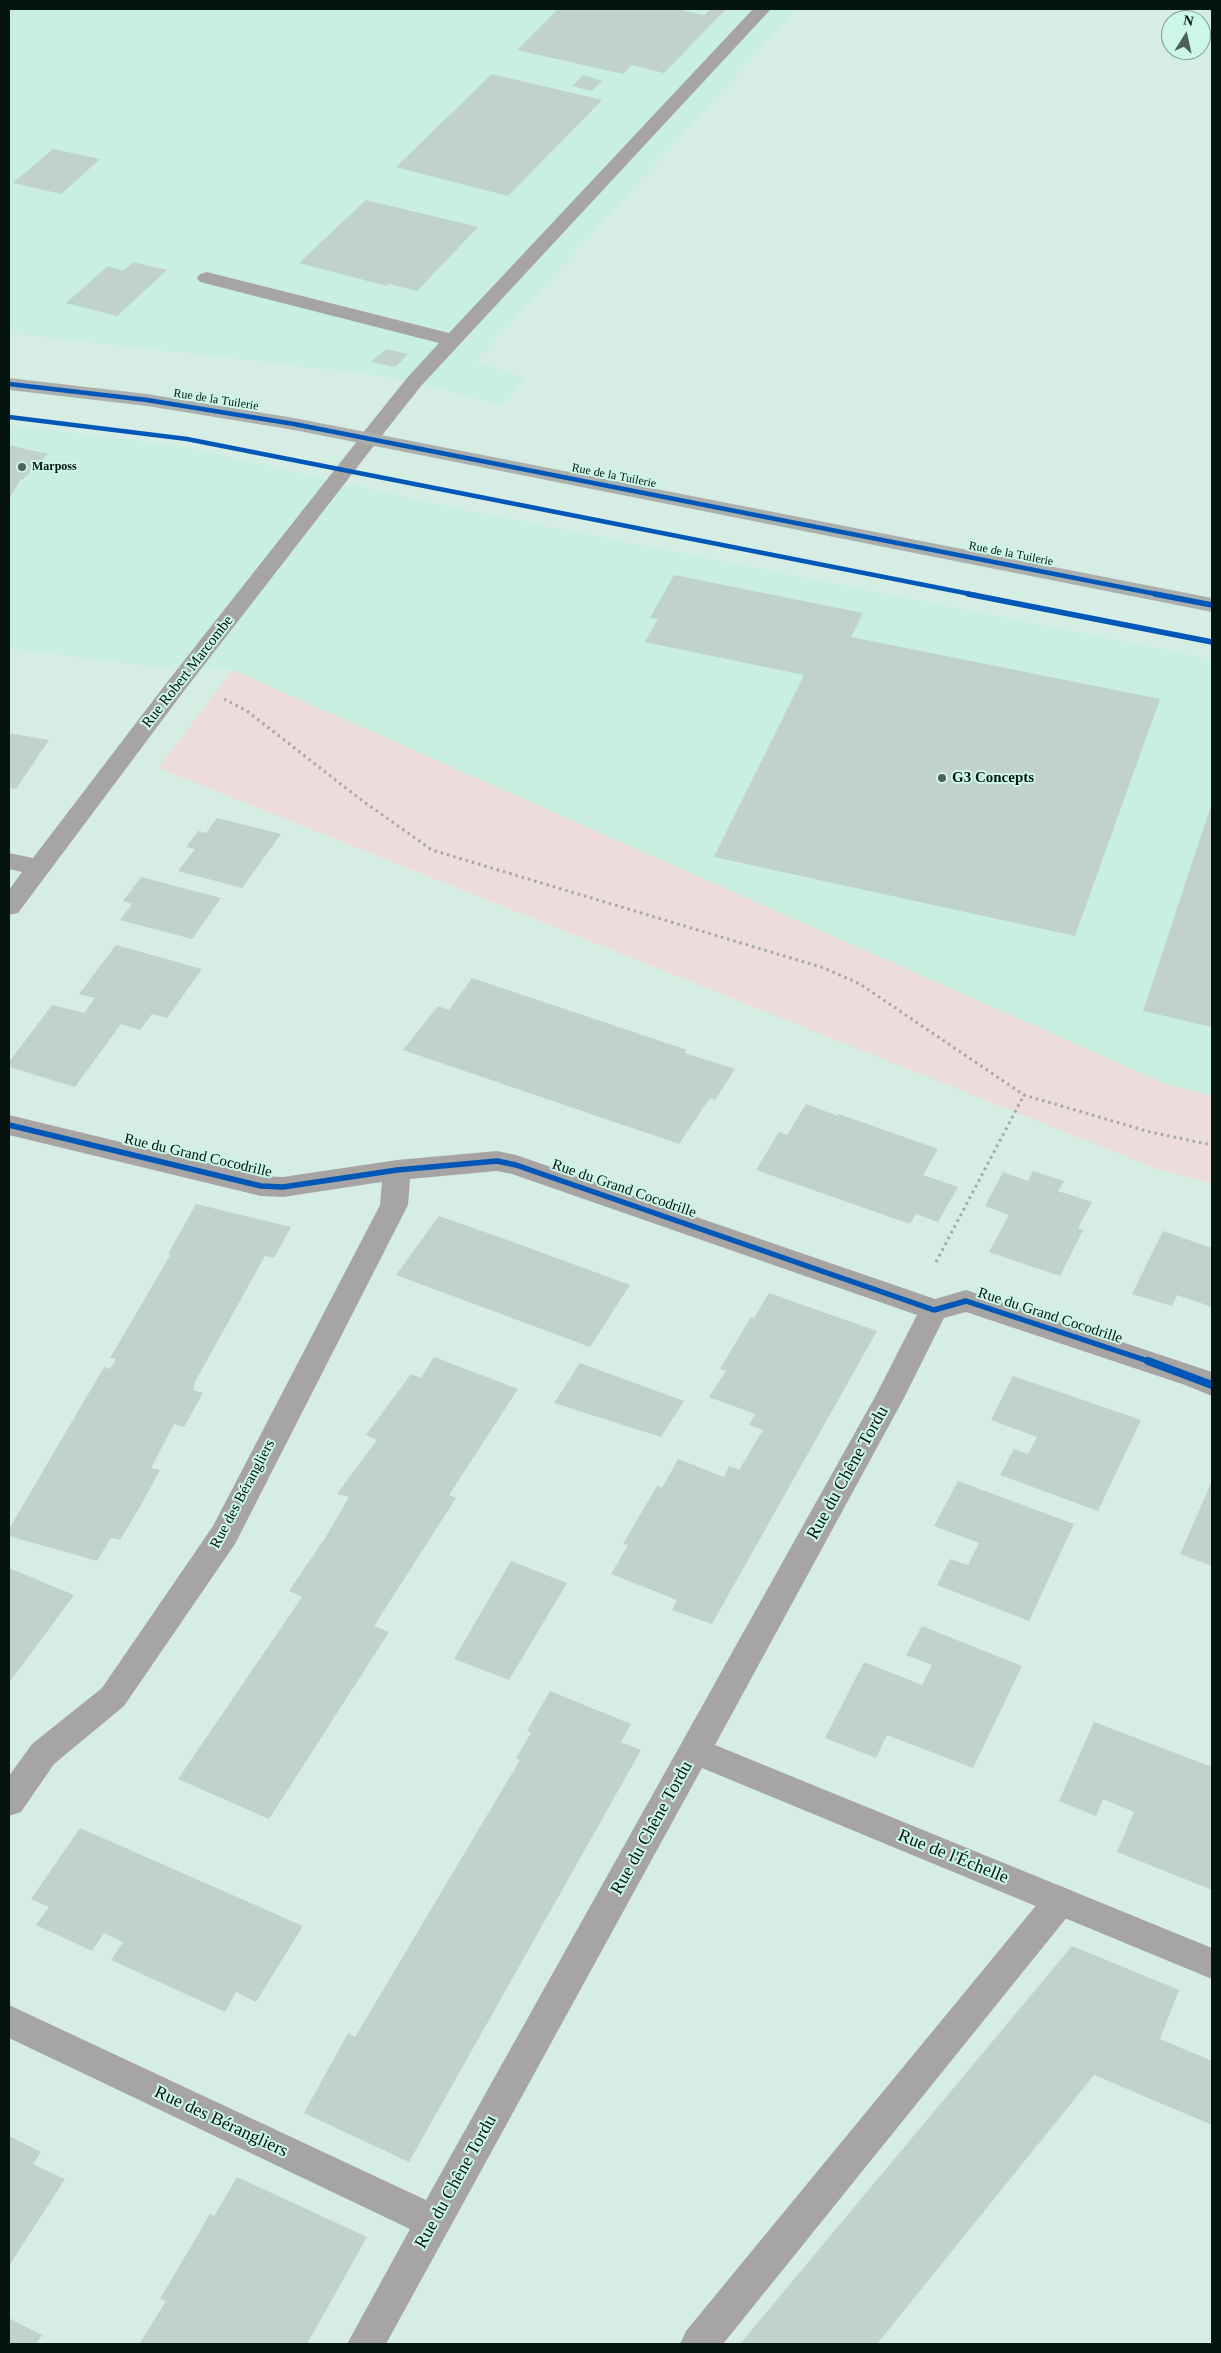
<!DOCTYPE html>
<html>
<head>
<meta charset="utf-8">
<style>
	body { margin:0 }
	#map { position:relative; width:1221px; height:2353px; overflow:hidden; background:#d6ede4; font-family:"Times New Roman",serif }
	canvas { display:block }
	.frame { position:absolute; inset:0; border:10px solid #05140e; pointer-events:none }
	.north { position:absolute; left:1161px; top:10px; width:50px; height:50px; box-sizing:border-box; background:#ccf7e7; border:1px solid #7c9c90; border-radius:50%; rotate:10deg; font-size:14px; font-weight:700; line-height:20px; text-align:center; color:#05140e }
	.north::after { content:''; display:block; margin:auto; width:18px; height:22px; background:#4e6059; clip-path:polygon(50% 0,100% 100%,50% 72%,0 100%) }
</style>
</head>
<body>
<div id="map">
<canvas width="1221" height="2353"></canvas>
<div class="frame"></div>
<div class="north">N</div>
</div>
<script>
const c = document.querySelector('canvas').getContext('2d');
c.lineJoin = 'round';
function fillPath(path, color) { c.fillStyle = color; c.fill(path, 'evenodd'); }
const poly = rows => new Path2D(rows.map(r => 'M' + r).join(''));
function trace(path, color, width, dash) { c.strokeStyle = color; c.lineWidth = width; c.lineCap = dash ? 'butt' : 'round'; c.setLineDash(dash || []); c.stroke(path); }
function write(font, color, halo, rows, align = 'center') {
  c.font = font + ' "Times New Roman",serif'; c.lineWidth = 4; c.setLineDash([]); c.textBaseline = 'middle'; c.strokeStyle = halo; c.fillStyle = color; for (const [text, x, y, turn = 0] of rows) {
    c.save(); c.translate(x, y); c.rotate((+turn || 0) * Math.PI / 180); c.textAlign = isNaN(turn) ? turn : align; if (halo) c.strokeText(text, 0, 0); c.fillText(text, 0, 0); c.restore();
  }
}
const built = poly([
	[9,9,797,9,475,362,526,378,502,405,414,382,361,373,9,333],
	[9,425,185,447,440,505,1212,659,1212,1096,1166,1084,233,670,154,667,9,648]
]);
const green = poly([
	[233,670,1166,1084,1212,1096,1212,1184,1157,1169,158,768]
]);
const building = poly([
	[558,9,686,9,684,11,704,15,711,9,725,10,664,73,631,65,623,74,517,50],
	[492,74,602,100,508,196,396,167],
	[583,75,602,81,592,91,572,86],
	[53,149,100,159,61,194,13,183],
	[366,200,453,221,478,227,417,291,389,284,387,286,299,263],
	[134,262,167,270,117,316,66,303,108,266,123,271],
	[386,349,408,354,395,367,371,362],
	[9,445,48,454,22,480,21,479,9,499],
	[674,575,863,613,851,637,1160,699,1075,936,714,857,804,675,645,642,658,619,650,618],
	[9,733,49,740,16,789,9,788],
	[1212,803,1212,1027,1143,1011],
	[217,818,281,834,242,888,178,871,195,849,186,847,198,831,206,833],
	[141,877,221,898,192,939,120,920,132,904,123,901],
	[116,945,202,969,167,1018,152,1014,140,1030,121,1024,75,1087,9,1067,9,1062,52,1005,84,1013,95,998,79,994],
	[472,978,687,1050,685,1053,735,1069,715,1100,710,1098,679,1144,403,1050,438,1006,449,1010],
	[806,1104,838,1116,839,1114,938,1149,923,1175,958,1187,938,1222,916,1214,910,1224,756,1170,779,1132,787,1135],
	[1033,1171,1064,1181,1058,1191,1092,1202,1078,1228,1083,1230,1060,1276,989,1252,1009,1215,985,1206,1003,1172,1028,1181],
	[196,1204,291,1227,274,1258,265,1256,196,1380,193,1390,203,1393,184,1427,174,1424,151,1468,160,1470,141,1505,120,1540,111,1538,97,1561,9,1536,9,1529,104,1367,110,1369,116,1359,110,1358,171,1254,168,1254],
	[439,1216,502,1238,630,1285,590,1347,396,1275],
	[1163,1231,1212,1248,1212,1307,1177,1295,1172,1306,1132,1294],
	[769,1293,877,1331,712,1624,672,1610,677,1600,611,1574,628,1545,623,1544,657,1486,662,1488,678,1459,724,1477,729,1466,739,1470,763,1430,749,1425,755,1414,709,1397,726,1371,720,1369,751,1317,754,1318],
	[434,1357,518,1389,449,1495,456,1498,374,1626,389,1632,269,1819,178,1779,302,1597,289,1591,327,1535,349,1497,337,1494,377,1440,366,1435,411,1374,421,1378],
	[580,1363,684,1401,661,1437,554,1403],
	[1013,1376,1141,1420,1098,1511,1000,1475,1014,1449,1028,1454,1037,1437,991,1420],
	[958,1481,1074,1524,1029,1621,937,1585,950,1559,968,1565,979,1543,934,1526],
	[1212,1481,1212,1566,1180,1554],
	[511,1561,567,1583,509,1680,454,1659],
	[9,1568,74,1595,9,1683],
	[922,1626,1022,1666,973,1768,887,1735,876,1758,825,1738,864,1662,922,1685,932,1665,906,1655],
	[550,1691,631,1724,621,1742,641,1750,409,2162,304,2113,348,2033,355,2037,520,1760,516,1758,531,1733,527,1731],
	[1094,1722,1212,1767,1212,1890,1117,1852,1134,1812,1103,1799,1096,1816,1059,1801],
	[80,1828,303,1926,256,2002,236,1992,225,2012,111,1960,123,1942,104,1933,92,1951,36,1925,49,1907,31,1899],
	[1072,1946,1179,1990,1160,2039,1212,2061,1212,2125,1094,2075,877,2344,740,2344],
	[9,2136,41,2152,33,2164,65,2179,9,2266],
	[237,2177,367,2237,307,2344,140,2343,166,2301,160,2299,210,2214,214,2216],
	[9,2318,42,2335,36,2344,9,2344]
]);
const path = poly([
	[224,699,247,711,360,799,432,850,824,968,860,984,1024,1095,1150,1132,1212,1145],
	[936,1262,1024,1095]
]);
const lane = poly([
	[753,9,771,9,421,386,376,443,369,445,362,443,358,439,407,378,439,343,200,282,197,278,200,274,207,272,449,333,753,9],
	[1060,1886,1072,1891,1077,1901,1072,1911,723,2344,680,2344,686,2331,1048,1891,1060,1886]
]);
const street = poly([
	[369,433,376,435,380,439,376,443,184,691,18,913,9,915,9,890,22,872,9,869,9,853,33,858,168,681,362,435,369,433],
	[9,1115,261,1176,283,1177,397,1160,497,1151,516,1155,935,1299,966,1290,1212,1372,1212,1396,1185,1385,966,1312,944,1318,904,1398,715,1745,1212,1948,1212,1979,702,1768,386,2344,347,2344,410,2229,9,2038,9,2005,426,2200,876,1395,917,1315,512,1174,497,1171,410,1179,408,1205,235,1544,124,1706,54,1764,21,1812,9,1816,9,1776,32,1744,102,1688,213,1526,380,1205,382,1182,283,1197,261,1196,9,1135,9,1115]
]);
const secondary = poly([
	[9,378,147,394,294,418,1212,598,1212,612,294,430,147,406,9,390,9,378]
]);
const cyclewayFar2 = poly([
	[9,384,147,400,294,424,1161,595],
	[9,417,187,439,975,595]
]);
const cyclewayFar1 = poly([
	[968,594,1212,642],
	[1155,594,1212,605],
	[9,1125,261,1186,283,1187,397,1170,497,1161,516,1165,934,1310,966,1301,1151,1362]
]);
const cycleway = poly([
	[1148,1361,1212,1385]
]);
const markers = [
	[22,467,5,"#4e6059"],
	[942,778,5,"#4e6059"]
];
const farStreetnames = [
	["Rue de la Tuilerie",216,400,9],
	["Rue de la Tuilerie",614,476,11],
	["Rue de la Tuilerie",1011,554,11]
];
const farPoinames = [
	["Marposs",32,467]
];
const streetNames = [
	["Rue Robert Marcombe",188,672,-52],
	["Rue du Grand Cocodrille",198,1156,13],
	["Rue du Grand Cocodrille",624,1189,19],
	["Rue du Grand Cocodrille",1050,1316,18],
	["Rue des Bérangliers",243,1494,-62]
];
const poiNames = [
	["G3 Concepts",952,778]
];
const nearStreetnames = [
	["Rue du Chêne Tordu",848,1473,-61],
	["Rue du Chêne Tordu",652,1828,-61],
	["Rue de l'Échelle",953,1857,22],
	["Rue des Bérangliers",221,2122,25],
	["Rue du Chêne Tordu",456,2182,-61]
];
fillPath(built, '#c8efe0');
fillPath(green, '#ecdcdc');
fillPath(building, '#c0d2cb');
trace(path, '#a3a9a6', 3, [2.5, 4]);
fillPath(lane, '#a7a5a4');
fillPath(street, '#a7a5a4');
fillPath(secondary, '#abafad');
trace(cyclewayFar2, '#0057b8', 4.5);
trace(cyclewayFar1, '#0057b8', 5.5);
trace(cycleway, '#0057b8', 8);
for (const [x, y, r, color] of markers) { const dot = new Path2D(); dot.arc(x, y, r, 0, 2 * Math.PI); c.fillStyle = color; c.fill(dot); trace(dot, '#ccf7e7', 2); }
write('12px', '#05140e', '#ccf7e7', farStreetnames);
write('bold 12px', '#05140e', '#ccf7e7', farPoinames, 'left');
write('15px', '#05140e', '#ccf7e7', streetNames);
write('bold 15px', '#05140e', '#ccf7e7', poiNames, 'left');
write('18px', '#05140e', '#ccf7e7', nearStreetnames);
</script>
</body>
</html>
